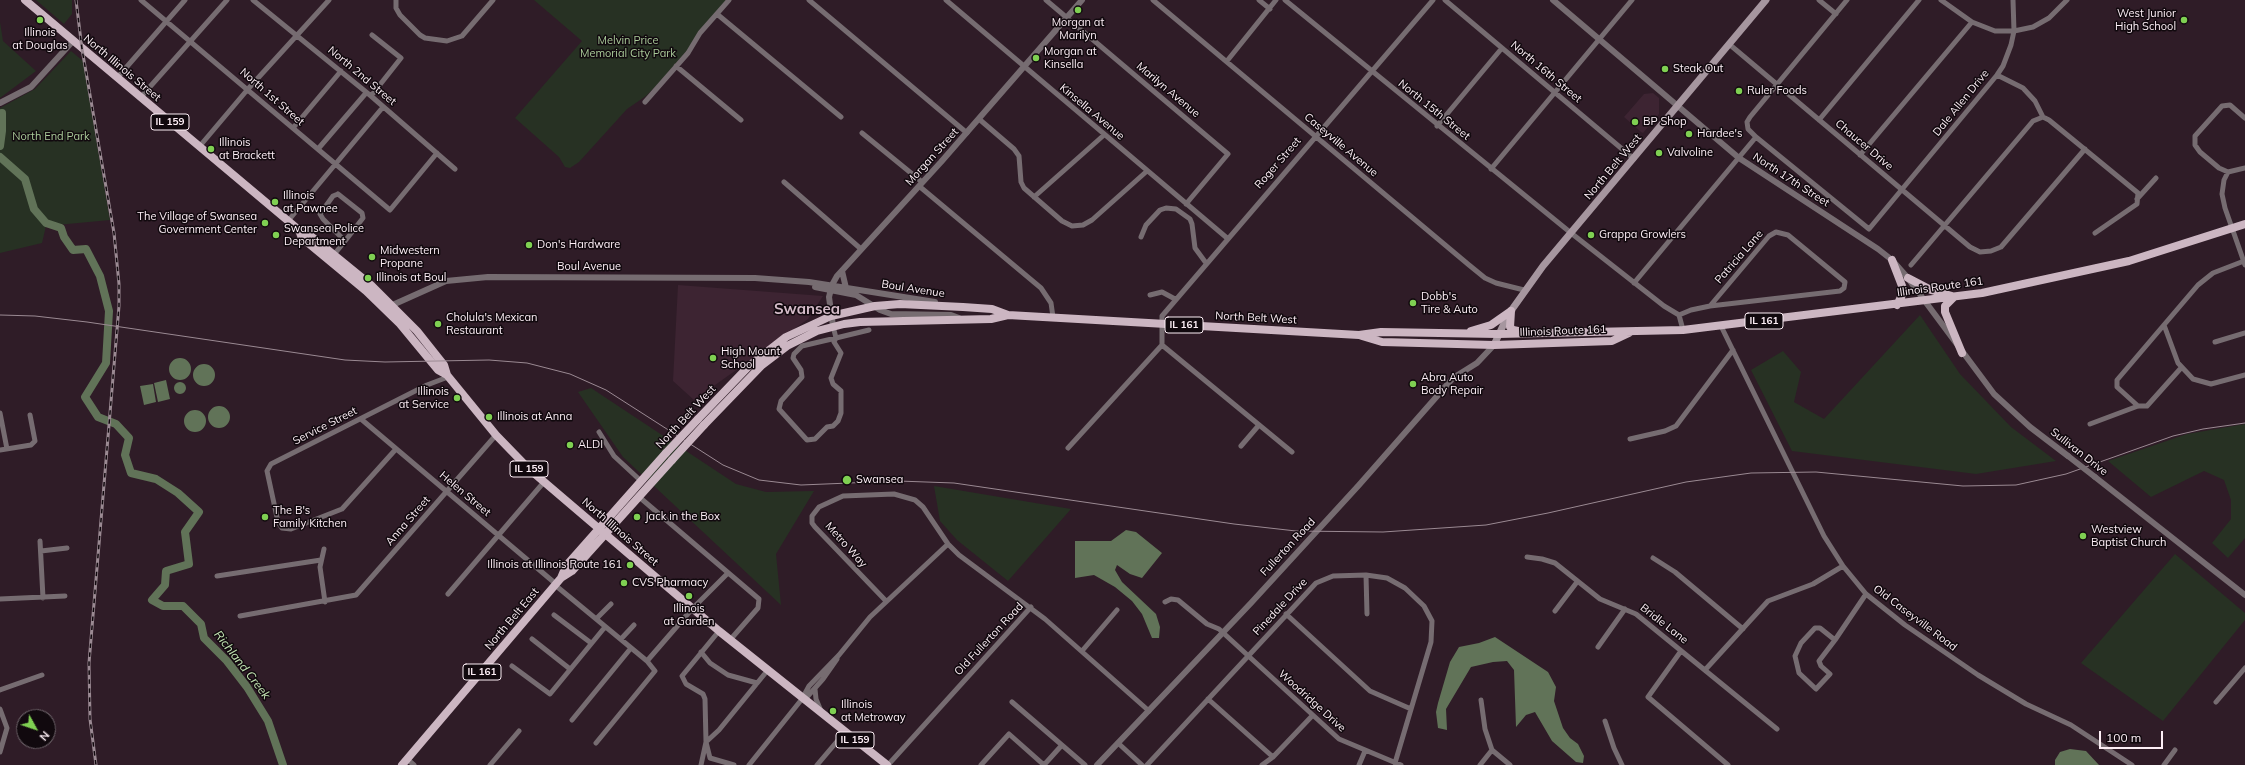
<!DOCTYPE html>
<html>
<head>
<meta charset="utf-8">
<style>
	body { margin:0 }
	#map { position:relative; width:2245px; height:765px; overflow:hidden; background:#2f1c27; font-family:Mulish,sans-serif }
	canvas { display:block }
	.north { position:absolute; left:16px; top:709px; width:40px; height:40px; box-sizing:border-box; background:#11090e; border:1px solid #6f656b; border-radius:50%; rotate:130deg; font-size:11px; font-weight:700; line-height:16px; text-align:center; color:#fdeff6 }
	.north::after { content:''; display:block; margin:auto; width:14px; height:18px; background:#7fd052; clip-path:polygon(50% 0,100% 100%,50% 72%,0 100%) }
	.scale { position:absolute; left:2099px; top:731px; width:64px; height:18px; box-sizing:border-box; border:2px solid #fdeff6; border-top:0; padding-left:5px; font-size:12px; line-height:14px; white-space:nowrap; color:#fdeff6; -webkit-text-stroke:3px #11090e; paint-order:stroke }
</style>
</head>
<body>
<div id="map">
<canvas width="2245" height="765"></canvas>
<div class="north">N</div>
<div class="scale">100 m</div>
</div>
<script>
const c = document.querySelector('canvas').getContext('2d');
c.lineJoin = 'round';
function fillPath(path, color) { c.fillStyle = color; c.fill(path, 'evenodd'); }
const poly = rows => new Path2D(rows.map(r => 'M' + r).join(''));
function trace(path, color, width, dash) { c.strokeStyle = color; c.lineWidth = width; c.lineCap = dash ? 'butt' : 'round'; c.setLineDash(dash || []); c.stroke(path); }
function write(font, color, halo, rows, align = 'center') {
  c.font = font + ' Mulish,sans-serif'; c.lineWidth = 3; c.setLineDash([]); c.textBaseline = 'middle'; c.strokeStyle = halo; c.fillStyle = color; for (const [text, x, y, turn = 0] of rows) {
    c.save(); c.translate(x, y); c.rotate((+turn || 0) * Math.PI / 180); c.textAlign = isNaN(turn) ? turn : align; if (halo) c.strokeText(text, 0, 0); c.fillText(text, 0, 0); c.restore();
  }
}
const built = poly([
	[1653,93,1659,98,1659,114,1643,133,1641,132,1624,117,1644,94],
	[678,285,823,296,808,319,694,400,673,381]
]);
const green = poly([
	[36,0,72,0,72,14,64,24],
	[534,0,727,0,686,52,657,85,646,96,627,109,579,162,570,168,565,167,559,157,515,118,582,41],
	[0,22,3,41,36,71,0,98],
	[71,51,83,61,110,220,46,226,42,243,0,253,0,108,35,89],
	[1920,315,1960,374,2011,427,2056,461,1976,474,1792,451,1751,370,1783,351,1801,372,1794,402,1824,419],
	[591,388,736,484,766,492,814,491,776,554,781,605,623,457,578,392],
	[2245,424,2245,538,2228,558,2212,543,2231,519,2231,500,2224,480,2204,471,2151,497,2108,461,2187,434],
	[934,486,1071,509,1008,581,957,540,940,521],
	[2175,554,2245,613,2245,620,2163,721,2081,663]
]);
const water = poly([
	'169 369a11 11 0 1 1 22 0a11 11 0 1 1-22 0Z',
	'193 375a11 11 0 1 1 22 0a11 11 0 1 1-22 0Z',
	[166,380,170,399,158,402,154,383],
	'174 388a6 6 0 1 1 12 0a6 6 0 1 1-12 0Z',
	[153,384,156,402,144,405,140,386],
	'208 417a11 11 0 1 1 22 0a11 11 0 1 1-22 0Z',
	'184 421a11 11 0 1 1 22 0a11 11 0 1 1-22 0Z',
	[1126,530,1136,532,1162,553,1142,578,1130,574,1117,565,1115,570,1122,582,1156,614,1160,627,1159,638,1152,638,1142,614,1132,601,1115,587,1094,575,1075,578,1075,541,1111,541],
	[1495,637,1548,672,1556,687,1554,701,1563,728,1570,738,1578,744,1584,756,1583,763,1576,762,1552,741,1535,712,1526,715,1516,727,1514,670,1507,661,1493,662,1471,667,1446,709,1447,730,1438,728,1436,712,1438,703,1450,662,1459,647,1479,643],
	[2070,749,2086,751,2099,765,2055,765,2055,760,2060,752]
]);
const river = poly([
	[0,146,2,131,2,113],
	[0,157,25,179,34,209,46,223,61,228,64,237,73,250,86,249,100,276,109,311,106,363,85,397,98,417,116,424,129,438,125,455,131,473,156,479,178,493,199,512,185,532,189,564,166,571,165,585,152,600,163,606,183,606,201,624,204,638,227,661,247,687,268,721,283,765]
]);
const minor = poly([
	[141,0,390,210,437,153],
	[253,0,371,96,455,169],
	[396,0,396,8,400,15,420,35,425,38,447,41,462,36,493,0],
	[809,0,967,133],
	[946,0,1227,238],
	[1046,0,1228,154,1186,204],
	[1153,0,1469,265,1485,278,1496,283,1524,290],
	[1259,0,1270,9],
	[1285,0,1571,233,1664,306,1679,315,1683,330],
	[1445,0,1634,159],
	[1819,0,1836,14],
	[1941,0,1972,22,1995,31,2014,31,2013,0],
	[717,14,841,117],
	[1729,44,1970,247,1980,252,1991,251,2001,247,2085,149],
	[1227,61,1276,0],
	[676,66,741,120],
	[1997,75,2023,88,2035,101,2043,117,2049,120,2138,193,2137,204,2095,233],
	[117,78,185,0],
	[371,96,401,58,372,35],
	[140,98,227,0],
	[645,102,688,53,700,33,729,0],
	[2245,118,2230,105,2222,106,2195,136,2195,145,2200,152,2219,168,2228,172,2245,168],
	[979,119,1014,149,1019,156,1021,182,1024,188,1062,221,1072,226,1083,225,1092,220,1147,171],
	[1819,120,1919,0],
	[1437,126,1502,48],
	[293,128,341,71],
	[862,133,922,182],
	[1756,137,1869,229,1997,75,2003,66,2011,45,2014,31,2033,27,2049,18,2067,0],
	[199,147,248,89,329,0],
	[318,149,366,93],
	[1860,155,1972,22],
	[1491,169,1632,0],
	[2228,172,2224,180,2222,194,2225,208,2245,265],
	[784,182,861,249],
	[919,186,1041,288,1051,303,1053,317],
	[338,194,362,213,363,218,345,241,323,219,320,214,333,196,338,194],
	[1034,197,1104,135],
	[2137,199,2156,178],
	[288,221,383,107],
	[1141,237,1146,225,1160,210,1166,208,1176,209,1190,219,1192,224,1195,248,1206,263],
	[332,257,345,241],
	[1911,265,2033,121,2043,117],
	[1634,283,1756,137,1748,129,1747,122,1750,117,1847,0],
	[1150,295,1162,292,1175,299],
	[1679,315,1691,310,1710,306,1769,236,1776,232,1788,235,1845,282,1844,288,1840,291,1710,306],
	[2164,325,2178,363,2193,379,2211,384,2245,375],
	[833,326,836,338,834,342,841,353,831,378,833,384,841,391,841,413,838,421,833,426,827,427,815,439,807,440,779,409,781,401,802,377,801,370,793,358,794,354,802,346,836,338,869,330],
	[1721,326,1824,536,1843,566,1866,594,1905,625,1978,675,2026,704,2071,725,2132,765],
	[2215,342,2245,333],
	[2138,406,2117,387,2117,380,2198,285,2213,273,2244,261],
	[0,413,7,449],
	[361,419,556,584],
	[2090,424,2138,406,2147,406,2181,368],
	[599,432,614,456,641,481],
	[1630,439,1665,431,1676,426,1733,350],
	[1241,446,1259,425],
	[1068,448,1162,345],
	[396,449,342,509,291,529,282,528,278,522,267,471,271,464,427,385,448,377],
	[0,450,31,445,35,441,30,415],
	[1292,452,1162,345,1162,316,1433,0],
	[638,496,759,599,758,608,730,640],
	[40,541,43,598],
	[324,549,320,567,325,602],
	[41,551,67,548],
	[1527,557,1542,559,1555,563,1600,599,1636,614,1777,729],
	[1653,558,1675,572,1743,629],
	[1366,575,1367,614],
	[217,576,321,560],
	[555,585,647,661],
	[448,594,544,482],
	[0,599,65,596],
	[886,601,815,527,812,523,812,516,819,507,843,496,894,494,915,500,923,507,948,544,959,555,1045,619,1149,711],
	[1165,602,1171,599,1178,600,1207,624,1219,629,1339,739,1401,765],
	[1555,611,1577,582],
	[1286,614,1370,691,1411,709],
	[554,615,591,643],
	[240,616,356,595,496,435],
	[597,618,611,604],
	[719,631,682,676,686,684,703,694,705,699,706,742,710,758,734,765],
	[532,639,570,669],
	[621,639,634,625],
	[1835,640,1820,628,1815,628,1801,643,1795,656,1799,673,1816,689,1830,674,1821,666,1819,661,1835,640,1866,594],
	[1598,647,1625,609],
	[1082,651,1117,610],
	[1681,651,1648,697,1728,765],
	[701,652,710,663,728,675,757,683],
	[512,666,550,694,605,627],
	[1705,670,1768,601,1813,584,1843,566],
	[815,689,816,699,821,711],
	[0,690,42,675],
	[802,699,807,697,823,679,837,659],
	[1208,699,1273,757],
	[1481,700,1485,729,1492,750],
	[1012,702,1085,765],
	[2216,702,2245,668],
	[0,709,7,728,0,752],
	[572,720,631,648],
	[1605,721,1614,748,1622,765],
	[596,743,655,671,647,661,692,609,728,573],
	[1118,743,1142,765],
	[1492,750,1510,765],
	[407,759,414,765],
	[490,765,519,731],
	[701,765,706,742,719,730,767,671],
	[749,765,802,699,809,686,839,655,870,617,948,544],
	[817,765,845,732],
	[888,765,1031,607],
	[981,765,1009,734,1044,765],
	[1044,765,1062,745],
	[1147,765,1316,583,1333,576,1366,575,1387,578,1405,588,1424,606,1432,621,1431,642,1395,763],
	[1262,765,1273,757,1312,716],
	[1359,765,1365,751],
	[1480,765,1492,750],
	[2164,765,2175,750]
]);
const tertiary = poly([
	[1553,0,1739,158,1878,249,1892,260,1907,277,1994,394,2030,427,2068,456],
	[0,103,31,87,73,41],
	[842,271,846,288],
	[815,287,856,295,880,310,891,314,951,315,959,318],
	[388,307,446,281,488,277,755,278,809,282,935,302],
	[833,326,829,297,832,285,837,276,941,162,1082,0],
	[2095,477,2245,595],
	[1097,765,1251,603,1359,485,1453,378,1477,363,1494,345]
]);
const secondary = poly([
	[1494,345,1508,315,1543,266,1766,0]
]);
const primary = poly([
	[25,0,299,230,306,232,371,285,417,331,444,365,447,375],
	[299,230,302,238,366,291,400,324,438,370,447,375,496,435,529,469,719,631,887,765],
	[1892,260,1904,291,1897,305],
	[1908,278,1931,290,1952,296],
	[1954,297,1945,306,1945,312,1962,353],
	[1511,311,1510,327,1513,330,1523,332],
	[1471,331,1491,325,1511,311],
	[1362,336,1382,342,1494,345,1612,341,1629,333],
	[698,419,749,366,786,337,831,316,875,306,900,304,963,307,992,309,1008,315,1359,335,1381,332,1498,334,1683,330,1982,293,2129,261,2245,224],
	[704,425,762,365,787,346,817,331,844,324,860,322,991,319,1008,315],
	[561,578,566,566,666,453],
	[402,765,561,578,572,571,672,460]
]);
const tram = poly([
	[0,315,35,316,87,322,345,360,385,362,489,360,527,363,570,374,606,390,723,465,759,480,801,485,898,481,954,483,1234,524,1296,531,1383,532,1486,525,1548,513,1686,482,1751,473,1816,472,1963,486,2016,485,2066,474,2173,436,2203,429,2245,423]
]);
const rail = poly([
	[76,0,82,49,114,233,119,284,119,306,89,663,90,719,96,765]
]);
const tertiaryBridge = poly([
	[2068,456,2095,477]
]);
const primaryBridge = poly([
	[666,453,698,419],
	[672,460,704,425]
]);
const markers = [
	[1078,10,4,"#7fd052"],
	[40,20,4,"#7fd052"],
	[2184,20,4,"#7fd052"],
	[1036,58,4,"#7fd052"],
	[1665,69,4,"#7fd052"],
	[1739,91,4,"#7fd052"],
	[1635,122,4,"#7fd052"],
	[1689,134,4,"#7fd052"],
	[211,149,4,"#7fd052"],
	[1659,153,4,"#7fd052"],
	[275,202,4,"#7fd052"],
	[265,223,4,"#7fd052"],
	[276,235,4,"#7fd052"],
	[1591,235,4,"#7fd052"],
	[529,245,4,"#7fd052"],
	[372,257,4,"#7fd052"],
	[368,278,4,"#7fd052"],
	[1413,303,4,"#7fd052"],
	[438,324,4,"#7fd052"],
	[713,358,4,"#7fd052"],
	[1413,384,4,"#7fd052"],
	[457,398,4,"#7fd052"],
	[489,417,4,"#7fd052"],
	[570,445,4,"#7fd052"],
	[847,480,5,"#7fd052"],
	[265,517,4,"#7fd052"],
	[637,517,4,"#7fd052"],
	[2083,536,4,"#7fd052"],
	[630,565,4,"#7fd052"],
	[624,583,4,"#7fd052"],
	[689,596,4,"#7fd052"],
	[833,711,4,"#7fd052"]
];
const shields = [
	[170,122,38],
	[1764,321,38],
	[1184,325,38],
	[529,469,38],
	[482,672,38],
	[855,740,38]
];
const shieldNames = [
	["IL 159",170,122],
	["IL 161",1764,321],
	["IL 161",1184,325],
	["IL 159",529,469],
	["IL 161",482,672],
	["IL 159",855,740]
];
const poiNames = [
	["West Junior",2176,14,"right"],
	["High School",2176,27,"right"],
	["Morgan at",1078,23,"center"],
	["Marilyn",1078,36,"center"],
	["Illinois",40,33,"center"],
	["at Douglas",40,46,"center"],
	["Morgan at",1044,52],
	["Kinsella",1044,65],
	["Steak Out",1673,69],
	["Ruler Foods",1747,91],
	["BP Shop",1643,122],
	["Hardee's",1697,134],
	["Illinois",219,143],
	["at Brackett",219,156],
	["Valvoline",1667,153],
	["Illinois",283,196],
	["at Pawnee",283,209],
	["The Village of Swansea",257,217,"right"],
	["Government Center",257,230,"right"],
	["Swansea Police",284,229],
	["Department",284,242],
	["Grappa Growlers",1599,235],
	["Don's Hardware",537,245],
	["Midwestern",380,251],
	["Propane",380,264],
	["Illinois at Boul",376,278],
	["Dobb's",1421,297],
	["Tire & Auto",1421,310],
	["Cholula's Mexican",446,318],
	["Restaurant",446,331],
	["High Mount",721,352],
	["School",721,365],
	["Abra Auto",1421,378],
	["Body Repair",1421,391],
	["Illinois",449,392,"right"],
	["at Service",449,405,"right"],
	["Illinois at Anna",497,417],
	["ALDI",578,445],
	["Swansea",856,480],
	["The B's",273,511],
	["Family Kitchen",273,524],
	["Jack in the Box",645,517],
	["Westview",2091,530],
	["Baptist Church",2091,543],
	["Illinois at Illinois Route 161",622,565,"right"],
	["CVS Pharmacy",632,583],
	["Illinois",689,609,"center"],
	["at Garden",689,622,"center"],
	["Illinois",841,705],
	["at Metroway",841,718]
];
const parkNames = [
	["Melvin Price",628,41],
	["Memorial City Park",628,54],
	["North End Park",51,137]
];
const streetNames = [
	["North Illinois Street",122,68,40],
	["North 16th Street",1546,72,40],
	["North 2nd Street",362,76,40],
	["Marilyn Avenue",1168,90,40],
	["North 1st Street",272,97,41],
	["Dale Allen Drive",1961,103,-51],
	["North 15th Street",1434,110,39],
	["Kinsella Avenue",1092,112,40],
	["Caseyville Avenue",1341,145,40],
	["Chaucer Drive",1864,145,40],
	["Morgan Street",932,157,-48],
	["Roger Street",1278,163,-49],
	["North Belt West",1613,167,-50],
	["North 17th Street",1791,180,33],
	["Patricia Lane",1739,257,-49],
	["Boul Avenue",589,267],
	["Illinois Route 161",1940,287,-8],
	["Boul Avenue",913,289,9],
	["North Belt West",1256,318,3],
	["Illinois Route 161",1563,331,-2],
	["North Belt West",686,417,-47],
	["Service Street",325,426,-27],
	["Sullivan Drive",2079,452,38],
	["Helen Street",465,494,40],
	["Anna Street",408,521,-49],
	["North Illinois Street",620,532,41],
	["Metro Way",846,545,48],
	["Fullerton Road",1288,547,-47],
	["Pinedale Drive",1280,607,-47],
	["Old Caseyville Road",1915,618,37],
	["North Belt East",512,619,-50],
	["Bridle Lane",1664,624,38],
	["Old Fullerton Road",989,639,-47],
	["Woodridge Drive",1312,701,42]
];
const waterNames = [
	["Richland Creek",242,665,52]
];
const districtNames = [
	["Swansea",807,309]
];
fillPath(built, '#3d2432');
fillPath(green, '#273123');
fillPath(water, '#617358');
trace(river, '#617358', 8);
trace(minor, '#766c71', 5);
trace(tertiary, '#766c71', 6);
trace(secondary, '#a6969f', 7);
trace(primary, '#ccb6c2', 8);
trace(tram, '#9b8a93', 1);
trace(rail, '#9b8a93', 3);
trace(rail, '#11090e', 1.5, [4.5]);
trace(tertiaryBridge, '#766c71', 6);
trace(primaryBridge, '#ccb6c2', 8);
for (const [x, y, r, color] of markers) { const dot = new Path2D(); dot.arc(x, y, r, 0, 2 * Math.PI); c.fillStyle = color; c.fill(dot); trace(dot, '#11090e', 1.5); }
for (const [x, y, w] of shields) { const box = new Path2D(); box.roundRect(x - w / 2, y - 8, w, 16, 3); c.fillStyle = '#11090e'; c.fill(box); trace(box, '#fdeff6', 1); }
write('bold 10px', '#fdeff6', null, shieldNames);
write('11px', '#fdeff6', '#11090e', poiNames, 'left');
write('11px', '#aacb9a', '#11090e', parkNames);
write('11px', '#fdeff6', '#11090e', streetNames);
write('italic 12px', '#c4e6b4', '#11090e', waterNames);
write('bold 15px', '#d4bbc8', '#11090e', districtNames);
</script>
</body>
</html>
